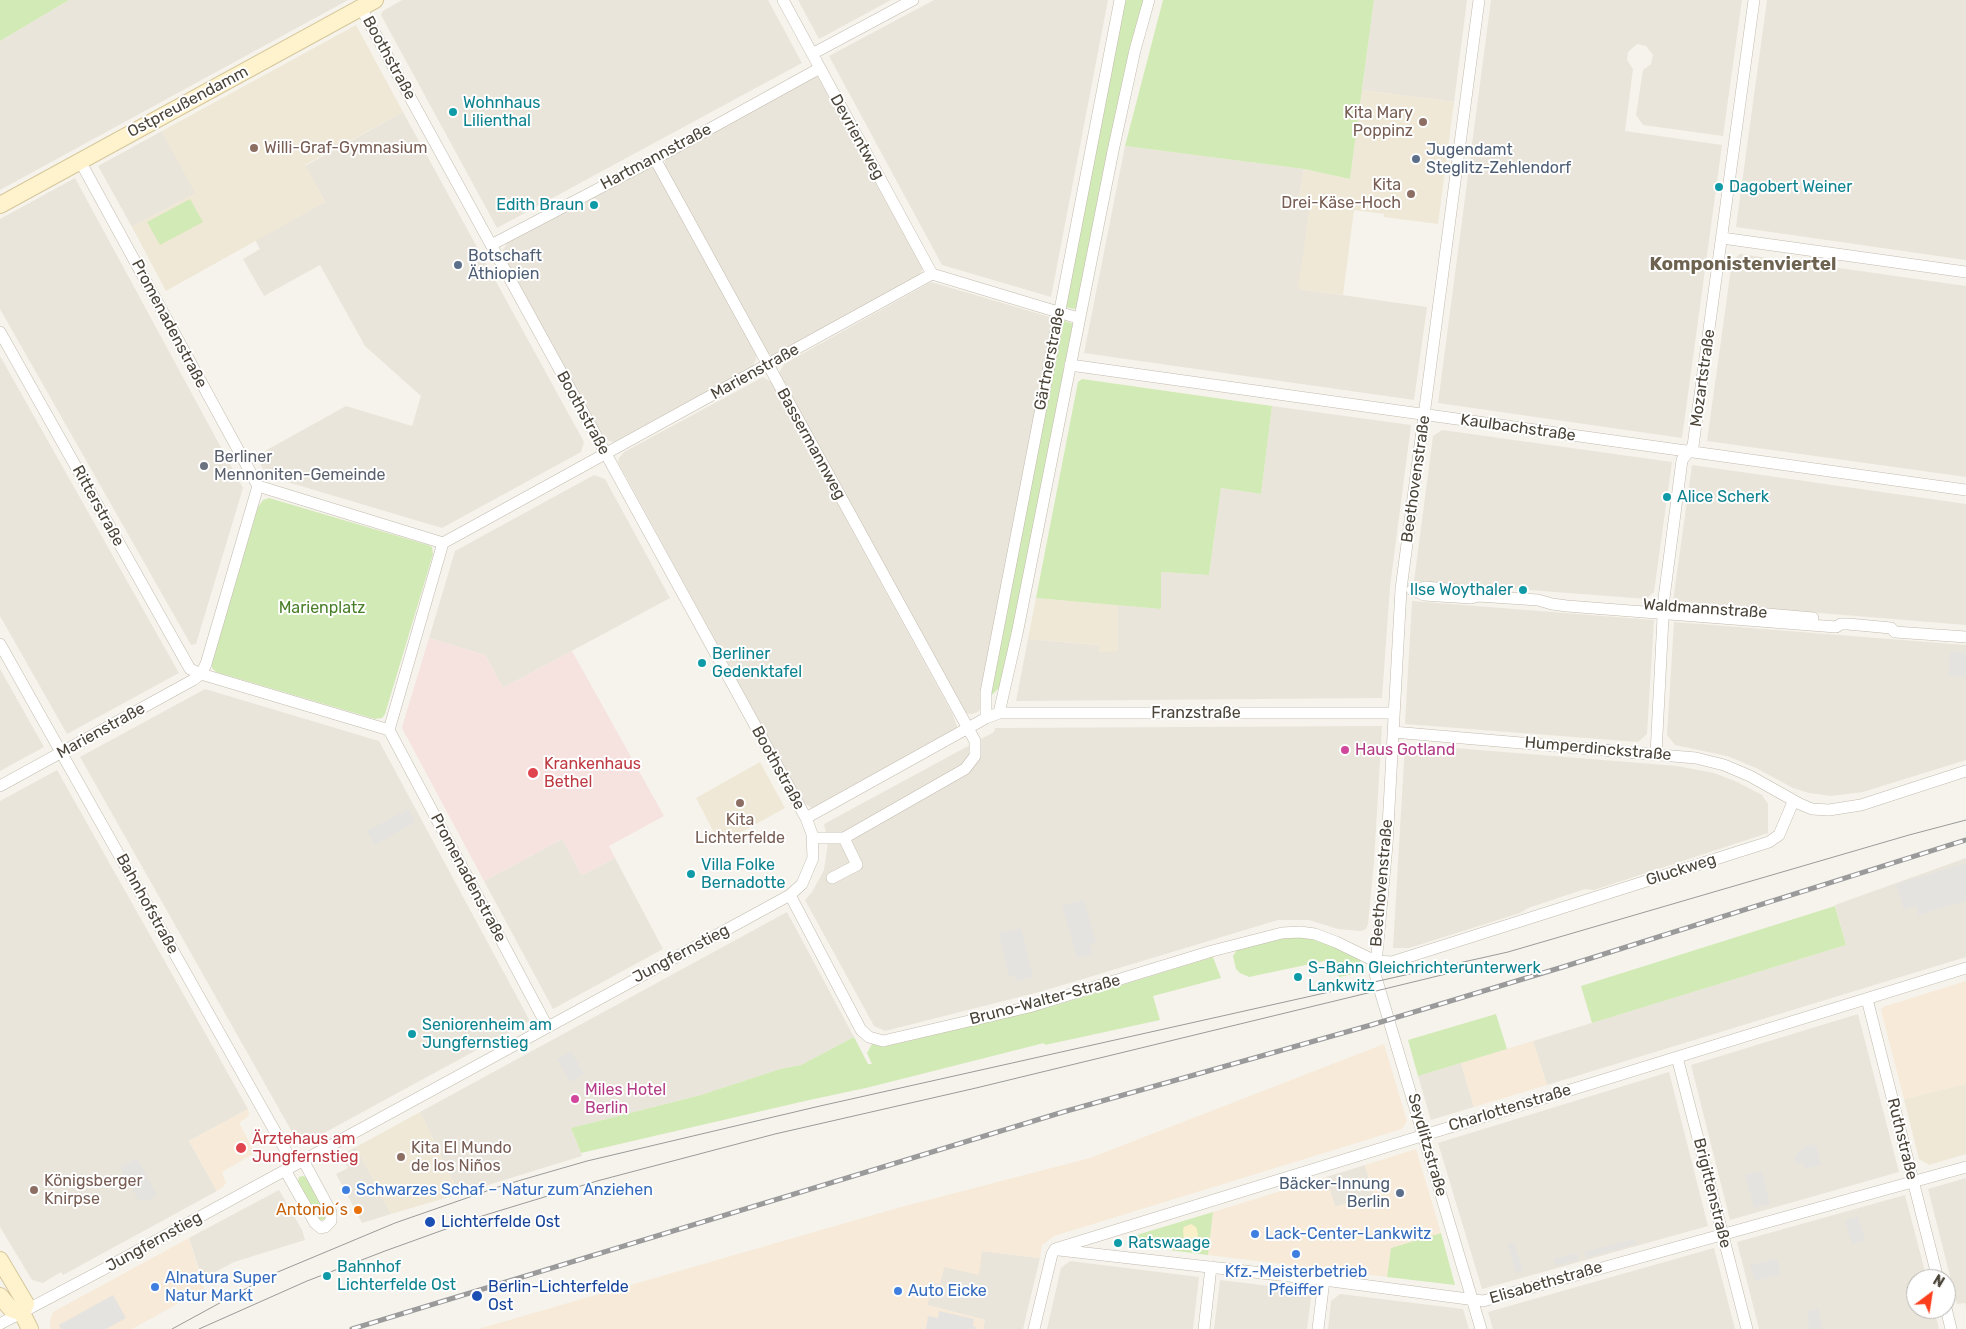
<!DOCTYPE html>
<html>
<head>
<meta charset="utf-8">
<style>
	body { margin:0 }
	#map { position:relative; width:1966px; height:1329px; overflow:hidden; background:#f6f3ec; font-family:Rubik,sans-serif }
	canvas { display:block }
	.north { position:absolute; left:1906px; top:1269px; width:50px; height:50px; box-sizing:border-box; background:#fff; border:1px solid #b7b4b0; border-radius:50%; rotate:31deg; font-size:14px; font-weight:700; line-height:20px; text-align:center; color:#4b4439 }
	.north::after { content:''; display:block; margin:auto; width:18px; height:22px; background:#fc3f1d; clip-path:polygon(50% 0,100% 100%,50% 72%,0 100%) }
</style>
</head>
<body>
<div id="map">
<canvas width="1966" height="1329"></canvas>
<div class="north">N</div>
</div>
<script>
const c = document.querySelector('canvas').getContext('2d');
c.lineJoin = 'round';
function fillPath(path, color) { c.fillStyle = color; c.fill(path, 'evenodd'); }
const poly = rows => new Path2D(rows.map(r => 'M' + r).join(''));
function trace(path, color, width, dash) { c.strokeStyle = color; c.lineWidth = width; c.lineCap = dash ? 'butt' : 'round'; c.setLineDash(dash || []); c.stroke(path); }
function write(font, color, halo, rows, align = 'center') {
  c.font = font + ' Rubik,sans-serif'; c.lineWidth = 4; c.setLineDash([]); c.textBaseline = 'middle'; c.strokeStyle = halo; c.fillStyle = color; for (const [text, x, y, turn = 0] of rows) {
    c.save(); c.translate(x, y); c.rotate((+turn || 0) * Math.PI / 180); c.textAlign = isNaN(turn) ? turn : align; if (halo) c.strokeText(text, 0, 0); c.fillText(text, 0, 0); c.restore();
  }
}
const residential = poly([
	[69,0,348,0,0,190,0,41],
	[402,0,768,0,802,63,497,228,381,15,383,11],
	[798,0,891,0,819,39],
	[934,0,1108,0,1051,297,942,265,829,56],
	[1374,0,1467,0,1454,102,1362,90],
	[1491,0,1742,0,1723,136,1643,125,1636,115,1643,70,1651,64,1653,55,1646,46,1637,44,1628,52,1627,60,1633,69,1625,131,1722,145,1682,438,1438,403],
	[1767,0,1966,0,1966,260,1736,227],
	[815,76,821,79,923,268,920,274,779,354,771,355,768,353,664,164,667,157],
	[403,112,584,442,581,452,442,528,267,476,256,456,346,406,412,426,421,396,365,346,320,265,264,296,243,259,260,249,255,240,325,202,305,166],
	[162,131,196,193,132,227,98,166],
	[1125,146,1304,169,1298,205,1310,207,1299,289,1427,307,1414,400,1084,353],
	[652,167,655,169,756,355,756,360,752,367,614,442,609,441,601,434,503,255,502,251,508,242],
	[75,178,243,488,196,644,191,645,0,309,0,219],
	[1740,254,1966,286,1966,477,1707,441,1732,261],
	[931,282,1050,317,1053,322,980,709,978,712,972,714,964,713,779,373,784,364],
	[0,356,179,673,67,734,0,616],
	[763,377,771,382,952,713,957,726,957,728,812,808,804,803,618,462,619,458,624,452],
	[1272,406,1411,425,1390,587,1382,698,1016,701,1028,639,1099,645,1099,651,1118,651,1118,605,1161,609,1161,572,1209,575,1221,488,1261,494],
	[1442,430,1672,462,1654,592,1646,599,1414,581,1433,436],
	[1692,465,1966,504,1966,625,1673,601],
	[594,475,605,479,670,598,503,688,485,655,429,638,455,551],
	[1412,601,1654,620,1647,734,1638,742,1405,724],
	[1674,622,1966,645,1966,760,1863,792,1831,796,1809,793,1793,788,1756,768,1727,756,1675,745,1667,735],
	[0,669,44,747,0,771],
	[205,689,379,741,530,1021,300,1146,80,757],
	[1382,726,1374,862,1368,924,1366,929,1361,931,1338,929,1309,920,1278,920,1043,991,885,1031,874,1026,805,900,812,892,824,870,828,842,824,824,994,732,995,728],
	[1405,744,1677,766,1714,773,1737,782,1762,795,1768,804,1768,833,1594,890,1585,889,1528,908,1520,913,1409,948,1393,948],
	[57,770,248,1109,189,1141,217,1191,63,1275,61,1272,43,1283,32,1280,0,1227,0,801],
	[562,839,582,875,615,858,663,949,553,1009,484,881],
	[1966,858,1966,957,1547,1085,1533,1041,1846,945,1835,905],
	[787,912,854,1037,801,1065,780,1069,701,1095,571,1128,582,1156,459,1194,420,1112],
	[1858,1014,1899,1172,1730,1220,1691,1065],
	[1461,1063,1474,1107,1431,1120,1418,1076],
	[1669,1072,1708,1226,1482,1289,1438,1143],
	[356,1147,376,1184,391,1214,362,1223,358,1215,336,1174,348,1168,341,1155],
	[1365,1165,1374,1195,1335,1207,1326,1177],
	[1966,1178,1966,1307,1965,1303,1957,1304,1928,1189],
	[279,1190,302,1230,305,1240,234,1262,202,1279,189,1238],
	[1905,1195,1927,1279,1916,1279,1916,1309,1934,1309,1939,1329,1759,1329,1737,1242],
	[1714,1248,1735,1329,1493,1329,1488,1312],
	[982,1251,1040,1258,1023,1329,983,1329,985,1320,927,1305,934,1282,940,1283,944,1267],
	[1070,1261,1199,1277,1193,1329,1047,1329,1061,1268],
	[1220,1280,1312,1291,1307,1329,1214,1329],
	[1340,1294,1463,1309,1469,1329,1328,1329,1331,1301]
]);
const commercial = poly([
	[1966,981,1966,1084,1904,1099,1881,1010,1883,1007],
	[1533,1041,1547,1085,1474,1107,1461,1063],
	[1384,1044,1407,1121,1402,1129,1054,1236,1042,1245,1040,1258,982,1251,979,1275,944,1267,940,1284,934,1283,927,1305,985,1320,983,1329,478,1329,901,1207,1090,1158],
	[248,1109,249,1116,239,1123,255,1153,222,1172,226,1183,223,1187,217,1191,189,1141],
	[1416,1149,1441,1233,1391,1248,1387,1277,1208,1255,1213,1212,1326,1177,1335,1207,1374,1195,1365,1165],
	[189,1238,204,1289,132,1329,50,1329,50,1320,53,1312]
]);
const education = poly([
	[356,25,403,112,305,165,325,202,166,291,132,227,195,193,162,131],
	[1362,90,1454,102,1438,224,1384,217,1384,214,1354,210,1343,295,1298,289,1310,207,1298,205,1304,169,1350,179],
	[1036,598,1118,605,1118,651,1099,652,1099,645,1028,639],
	[760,762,785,808,720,844,696,798],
	[1966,1084,1966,1154,1929,1165,1919,1159,1904,1099],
	[420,1112,459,1194,391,1214,356,1147]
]);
const medical = poly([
	[429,638,485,655,503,688,572,651,664,816,609,846,615,858,582,875,562,839,484,881,403,730,402,727]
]);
const green = poly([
	[0,0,69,0,0,41],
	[1125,0,1144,0,1076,308,1074,309,1065,307],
	[1163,0,1374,0,1350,179,1304,169,1125,146],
	[190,199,203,222,160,245,147,222],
	[1063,320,1073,324,1002,685,991,696],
	[1082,379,1272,406,1261,494,1221,488,1209,575,1161,572,1161,609,1036,598,1078,382],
	[269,498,428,545,432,547,433,554,385,714,382,718,375,719,216,672,212,668,212,662,258,507,263,500],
	[1835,906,1846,945,1592,1023,1581,986],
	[1291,936,1316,938,1359,958,1365,972,1339,977,1334,959,1249,977,1240,973,1236,969,1233,956,1237,950],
	[1213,957,1221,978,1153,996,1160,1020,1045,1045,1044,1043,870,1087,805,1101,581,1153,571,1128,701,1095,780,1069,801,1065,854,1037,868,1064,872,1064,867,1053,872,1044,883,1047,1050,1007],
	[1496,1014,1507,1049,1418,1076,1408,1040],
	[303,1176,306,1177,326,1212,326,1218,323,1220,320,1220,298,1182,299,1177],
	[1213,1212,1208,1255,1130,1245,1130,1237],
	[1441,1233,1455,1285,1387,1277,1391,1248]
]);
const sand = poly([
	[1191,1224,1196,1227,1198,1234,1197,1240,1191,1246,1184,1242,1183,1230,1184,1227]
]);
const parking = poly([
	[1950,651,1966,653,1966,677,1948,676],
	[408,809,415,822,375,845,367,831],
	[1966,863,1966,901,1919,915,1916,906,1904,910,1896,884],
	[1084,900,1096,942,1090,944,1093,954,1077,958,1062,906],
	[1021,928,1033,977,1016,981,1014,975,1009,976,999,933],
	[571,1051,584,1074,570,1082,557,1059],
	[1816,1144,1821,1165,1805,1169,1803,1162,1796,1164,1794,1158,1798,1152,1807,1146],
	[137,1158,157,1195,151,1199,139,1201,120,1167],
	[1762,1171,1770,1204,1754,1208,1745,1175],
	[1858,1216,1865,1241,1852,1245,1845,1220],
	[1634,1239,1636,1244,1586,1258,1584,1252],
	[1514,1242,1523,1271,1516,1273,1507,1244],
	[1577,1253,1579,1260,1555,1266,1554,1259],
	[1777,1258,1781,1274,1755,1281,1750,1265],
	[113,1295,126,1318,106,1329,61,1329,59,1325],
	[1818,1308,1823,1329,1809,1329,1807,1311],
	[939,1311,974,1319,973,1326,976,1327,975,1329,926,1329,928,1316,938,1318]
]);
const street = poly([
	[783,0,932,274],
	[1479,0,1401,589,1387,845,1375,974,1481,1329],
	[812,54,913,0],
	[655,159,975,741,975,756,965,769,844,838,857,865,832,878],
	[80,161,258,486],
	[1722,238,1966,272],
	[491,245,655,159,820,68],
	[932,274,1078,318],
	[0,332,190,669,201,674,193,680,0,786],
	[1070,365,1966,490],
	[258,486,206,664,201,674,389,730],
	[258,486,443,543],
	[443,543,932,274],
	[1412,590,1425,587,1458,590],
	[1414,590,1424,595,1471,598,1478,596,1538,600,1552,604,1567,606,1836,627,1841,624,1848,624,1891,628,1895,632,1966,637],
	[1744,612,1813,618],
	[0,644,294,1165],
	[999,713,1017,634,1113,151,1135,50,1149,0],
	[986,718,986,692,1120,0],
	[389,730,547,1026],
	[389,730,443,543],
	[1393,732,1696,758,1724,765,1750,776,1800,804,1812,809,1829,810,1861,805,1966,771],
	[1656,754,1664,598,1682,460,1693,446,1754,0],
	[806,818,986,718,999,713,1394,713],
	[813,838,844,838],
	[790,895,861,1030,869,1037,883,1041,1029,1007,1212,951,1282,933,1300,932,1315,934,1336,942,1375,961,1392,962,1769,842,1779,835,1793,802],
	[1867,999,1938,1279],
	[1677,1057,1747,1329],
	[285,1170,315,1223,321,1228,325,1227,331,1221,331,1212,303,1160],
	[1055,1249,1966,968],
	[1059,1250,1324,1280,1483,1301,1966,1167],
	[1946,1308,1951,1329],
	[0,1324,104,1269,790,895,802,884,813,858,812,834,806,818,361,8],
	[1034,1329,1052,1254,1055,1249],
	[1204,1329,1211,1267],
	[1318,1329,1324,1280]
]);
const secondary = poly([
	[0,205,375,0],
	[0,1260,26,1304,22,1313],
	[0,1296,11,1309,22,1313,30,1329]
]);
const tram = poly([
	[172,1329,273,1274,395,1223,504,1185,587,1161,820,1106,1508,952,1909,835,1966,820],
	[199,1329,307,1281,385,1251,482,1216,597,1181,775,1134,976,1088,1479,966]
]);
const rail = poly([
	[352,1329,1063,1112,1371,1025,1566,966,1966,840]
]);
const markers = [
	[453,112,5,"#0f9aa8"],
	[1423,122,5,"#8d6e63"],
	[254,148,5,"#8d6e63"],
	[1416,159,5,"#5c6f8a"],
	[1719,187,5,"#0f9aa8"],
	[1411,194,5,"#8d6e63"],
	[594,205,5,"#0f9aa8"],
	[458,265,5,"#5c6f8a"],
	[204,466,5,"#6b7280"],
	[1667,497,5,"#0f9aa8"],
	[1523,590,5,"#0f9aa8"],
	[702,663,5,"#0f9aa8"],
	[1345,750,5,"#d1479c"],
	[533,773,6,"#e0444e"],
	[740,803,5,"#8d6e63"],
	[691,874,5,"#0f9aa8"],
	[1298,977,5,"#0f9aa8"],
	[412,1034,5,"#0f9aa8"],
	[575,1099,5,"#d1479c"],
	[241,1148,6,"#e0444e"],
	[401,1157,5,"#8d6e63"],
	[34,1190,5,"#8d6e63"],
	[346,1190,5,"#3f7fe0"],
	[1400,1193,5,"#5c6f8a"],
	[358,1210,5,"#e8710a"],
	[430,1222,6,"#1a4fb4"],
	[1255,1234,5,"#3f7fe0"],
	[1118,1243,5,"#0f9aa8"],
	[1296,1254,5,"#3f7fe0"],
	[327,1276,5,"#0f9aa8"],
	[155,1287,5,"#3f7fe0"],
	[898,1291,5,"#3f7fe0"],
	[477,1296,6,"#1a4fb4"]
];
const streetNames = [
	["Boothstraße",389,58,61],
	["Ostpreußendamm",188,102,-28],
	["Devrientweg",857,137,61],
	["Hartmannstraße",656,157,-28],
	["Promenadenstraße",169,324,62],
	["Gärtnerstraße",1050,359,-79],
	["Marienstraße",755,372,-29],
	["Mozartstraße",1703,378,-82],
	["Boothstraße",583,413,61],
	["Kaulbachstraße",1518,428,8],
	["Bassermannweg",811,444,61],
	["Beethovenstraße",1416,479,-82],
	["Ritterstraße",98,506,61],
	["Waldmannstraße",1705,609,4],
	["Franzstraße",1196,713],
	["Marienstraße",101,731,-29],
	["Humperdinckstraße",1598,749,5],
	["Boothstraße",778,768,61],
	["Gluckweg",1681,870,-18],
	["Promenadenstraße",468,878,62],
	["Beethovenstraße",1382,883,-85],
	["Bahnhofstraße",147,904,61],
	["Jungfernstieg",681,954,-28],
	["Bruno-Walter-Straße",1045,1000,-15],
	["Charlottenstraße",1510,1108,-17],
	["Ruthstraße",1902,1139,76],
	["Seydlitzstraße",1427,1145,74],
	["Brigittenstraße",1712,1193,76],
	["Jungfernstieg",154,1242,-29],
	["Elisabethstraße",1546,1283,-16]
];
const cultureNames = [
	["Wohnhaus",463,103],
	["Lilienthal",463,121],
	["Dagobert Weiner",1729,187],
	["Edith Braun",584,205,"right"],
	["Alice Scherk",1677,497],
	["Ilse Woythaler",1513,590,"right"],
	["Berliner",712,654],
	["Gedenktafel",712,672],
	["Villa Folke",701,865],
	["Bernadotte",701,883],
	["S-Bahn Gleichrichterunterwerk",1308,968],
	["Lankwitz",1308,986],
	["Seniorenheim am",422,1025],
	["Jungfernstieg",422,1043],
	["Ratswaage",1128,1243],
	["Bahnhof",337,1267],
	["Lichterfelde Ost",337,1285]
];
const educationNames = [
	["Kita Mary",1413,113,"right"],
	["Poppinz",1413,131,"right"],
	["Willi-Graf-Gymnasium",264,148],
	["Kita",1401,185,"right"],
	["Drei-Käse-Hoch",1401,203,"right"],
	["Kita",740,820,"center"],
	["Lichterfelde",740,838,"center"],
	["Kita El Mundo",411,1148],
	["de los Niños",411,1166],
	["Königsberger",44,1181],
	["Knirpse",44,1199]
];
const serviceNames = [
	["Jugendamt",1426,150],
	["Steglitz-Zehlendorf",1426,168],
	["Botschaft",468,256],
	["Äthiopien",468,274],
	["Bäcker-Innung",1390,1184,"right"],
	["Berlin",1390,1202,"right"]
];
const worshipNames = [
	["Berliner",214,457],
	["Mennoniten-Gemeinde",214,475]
];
const parkNames = [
	["Marienplatz",322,608]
];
const hotelNames = [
	["Haus Gotland",1355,750],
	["Miles Hotel",585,1090],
	["Berlin",585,1108]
];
const healthNames = [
	["Krankenhaus",544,764],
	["Bethel",544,782],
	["Ärztehaus am",252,1139],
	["Jungfernstieg",252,1157]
];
const shopNames = [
	["Schwarzes Schaf – Natur zum Anziehen",356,1190],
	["Lack-Center-Lankwitz",1265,1234],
	["Kfz.-Meisterbetrieb",1296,1272,"center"],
	["Pfeiffer",1296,1290,"center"],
	["Alnatura Super",165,1278],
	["Natur Markt",165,1296],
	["Auto Eicke",908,1291]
];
const foodNames = [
	["Antonio´s",348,1210]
];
const transitNames = [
	["Lichterfelde Ost",441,1222],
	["Berlin-Lichterfelde",488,1287],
	["Ost",488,1305]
];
const quarterNames = [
	["Komponistenviertel",1743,265]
];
fillPath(residential, '#eae5da');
fillPath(commercial, '#f7ead8');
fillPath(education, '#efe8d6');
fillPath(medical, '#f6e3e0');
fillPath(green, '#d2eab5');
fillPath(sand, '#f9efc9');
fillPath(parking, '#e5e3e0');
trace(street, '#c2bbae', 12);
trace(secondary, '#d6c79b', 18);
trace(street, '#fff', 11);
trace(secondary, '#fff3cd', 16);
trace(tram, '#9a9a9a', 1);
trace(rail, '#9a9a9a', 5);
trace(rail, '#fff', 3, [9]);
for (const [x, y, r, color] of markers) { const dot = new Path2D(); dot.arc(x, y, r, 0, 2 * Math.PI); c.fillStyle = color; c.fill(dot); trace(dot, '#fff', 2); }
write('16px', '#4b4439', '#fff', streetNames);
write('16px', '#0d838f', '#fff', cultureNames, 'left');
write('16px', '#785e54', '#fff', educationNames, 'left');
write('16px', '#4e5e75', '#fff', serviceNames, 'left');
write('16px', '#5b616d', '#fff', worshipNames, 'left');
write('16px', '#4a7f2a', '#fff', parkNames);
write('16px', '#b23c85', '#fff', hotelNames, 'left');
write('16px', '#be3a42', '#fff', healthNames, 'left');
write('16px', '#366cbe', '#fff', shopNames, 'left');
write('16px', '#c56008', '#fff', foodNames, 'right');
write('16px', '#164399', '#fff', transitNames, 'left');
write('bold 19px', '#6e6250', '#fff', quarterNames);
</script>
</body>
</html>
